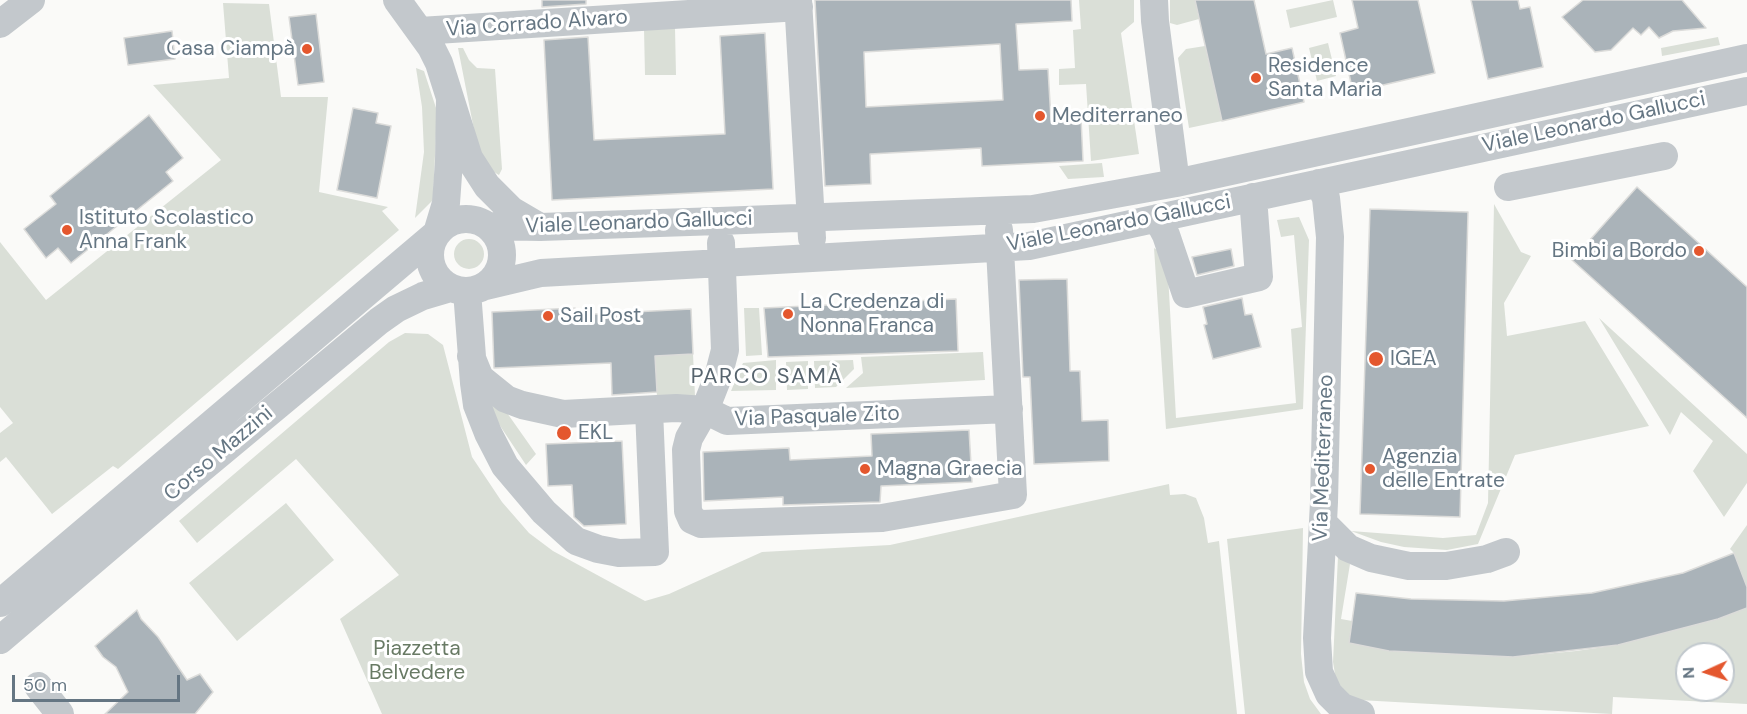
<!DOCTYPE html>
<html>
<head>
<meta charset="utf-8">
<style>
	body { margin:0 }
	#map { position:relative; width:1747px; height:714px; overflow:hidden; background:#fafaf8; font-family:"DM Sans",sans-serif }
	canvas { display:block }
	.north { position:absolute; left:1675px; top:642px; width:60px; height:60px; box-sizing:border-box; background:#fff; border:2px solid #c1c8cd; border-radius:50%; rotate:267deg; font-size:16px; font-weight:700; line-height:24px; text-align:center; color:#657683 }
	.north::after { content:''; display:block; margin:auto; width:21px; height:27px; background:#e4572e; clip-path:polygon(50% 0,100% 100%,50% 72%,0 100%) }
	.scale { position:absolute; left:12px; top:675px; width:168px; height:27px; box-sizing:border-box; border:3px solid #657683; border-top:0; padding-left:8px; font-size:18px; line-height:21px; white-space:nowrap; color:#657683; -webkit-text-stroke:4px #fff; paint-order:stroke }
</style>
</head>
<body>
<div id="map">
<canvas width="1747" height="714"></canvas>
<div class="north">N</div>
<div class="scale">50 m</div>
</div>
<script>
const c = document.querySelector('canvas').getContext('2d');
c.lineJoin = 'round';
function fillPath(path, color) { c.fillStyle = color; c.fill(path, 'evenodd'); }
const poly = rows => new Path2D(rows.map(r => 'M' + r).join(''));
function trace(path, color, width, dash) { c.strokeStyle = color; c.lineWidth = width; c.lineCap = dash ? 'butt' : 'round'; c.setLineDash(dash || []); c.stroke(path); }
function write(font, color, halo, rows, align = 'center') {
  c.font = font + ' "DM Sans",sans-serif'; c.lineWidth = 6; c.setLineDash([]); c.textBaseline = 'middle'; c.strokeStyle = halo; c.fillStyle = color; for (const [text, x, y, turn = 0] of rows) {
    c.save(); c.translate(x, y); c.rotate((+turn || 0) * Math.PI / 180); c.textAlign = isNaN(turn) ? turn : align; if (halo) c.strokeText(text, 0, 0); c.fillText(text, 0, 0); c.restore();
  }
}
const green = poly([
	[1079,0,1134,0,1134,22,1121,33,1139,154,1091,161,1086,84,1059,85,1059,69,1075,68,1073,30,1081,29],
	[1170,0,1195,0,1199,19,1177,25,1170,23],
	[1333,0,1337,17,1290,28,1286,10],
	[223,3,269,4,281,97,328,97,319,192,388,207,382,211,399,230,118,469,113,466,52,514,6,457,0,462,0,433,13,423,0,407,0,242,46,300,221,160,153,85,229,78],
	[675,28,676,75,645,75,644,29],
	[1718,37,1720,45,1662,56,1661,48],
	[1328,43,1336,76,1317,81,1309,48],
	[1205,46,1222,121,1189,128,1178,58,1186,49],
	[458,48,463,48,469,60,477,68,495,69,502,169,499,175,487,168,476,140],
	[416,68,424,71,437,111,433,200,415,218,424,152,422,107],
	[1102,163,1104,177,1068,179,1059,166],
	[1494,204,1521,252,1531,256,1504,303,1507,336,1585,321,1649,426,1515,455,1478,544,1447,550,1404,547,1381,542,1351,531,1443,538,1476,535,1488,503],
	[1299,217,1309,240,1303,409,1166,429,1154,248,1167,256,1176,418,1296,403,1291,329,1302,327,1294,235,1281,237,1277,220],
	'454 254a15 15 0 1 1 30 0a15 15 0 1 1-30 0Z',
	[744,308,759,308,762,355,746,356],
	[1599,318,1747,454,1747,483,1724,517,1693,471,1713,441,1681,412,1670,435],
	[405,333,428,334,443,345,472,457,502,502,529,533,553,551,645,601,669,594,762,552,890,545,1169,484,1170,495,1185,494,1196,498,1204,518,1208,543,1219,541,1237,714,382,714,340,619,399,575,296,459,197,543,179,521,389,342],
	[983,352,985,380,846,388,863,373,861,357],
	[693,354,695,396,657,398,655,356],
	[776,360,776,390,731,391,743,363],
	[853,360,854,369,836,387,815,388,814,361],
	[808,361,808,389,787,390,786,362],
	[492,403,505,410,536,454,526,465,487,406],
	[286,503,334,560,237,641,189,583],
	[1747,525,1747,587,1734,553,1730,549],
	[1303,528,1301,654,1304,682,1310,699,1321,714,1245,714,1227,539],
	[1338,556,1350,564,1341,619,1352,621,1349,643,1389,651,1513,657,1576,651,1618,645,1676,630,1718,619,1747,608,1747,704,1613,697,1612,714,1359,700,1347,696,1336,680,1333,662],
	[1687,654,1723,654,1723,690,1687,690]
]);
const building = poly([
	[542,0,586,0,586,4,542,7,542,0],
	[815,0,1071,0,1072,21,1016,24,1019,70,1048,69,1051,120,1081,118,1083,161,982,166,981,148,870,154,871,184,825,186,815,0],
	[1000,44,1003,100,866,107,864,52,1000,44],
	[1195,0,1254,0,1266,54,1292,48,1304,102,1222,121,1195,0],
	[1352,0,1418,0,1435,73,1353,92,1340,33,1358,28,1352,0],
	[1471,0,1518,0,1520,9,1530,7,1543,67,1488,79,1471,0],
	[1583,0,1682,0,1706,28,1673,31,1659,38,1649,27,1641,35,1633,28,1611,50,1595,52,1562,17,1583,0],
	[316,14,324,82,298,85,289,17,316,14],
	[172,31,175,59,128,65,124,38,172,31],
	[765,33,773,189,552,200,544,40,588,37,594,140,725,134,720,36,765,33],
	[353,108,378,113,376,123,391,126,377,198,337,190,353,108],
	[149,115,183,158,166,172,173,181,71,263,58,248,46,258,24,229,56,204,50,196,149,115],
	[1637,187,1747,287,1747,418,1572,260,1637,187],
	[1370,209,1468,212,1460,517,1360,514,1370,209],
	[1231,249,1234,266,1197,275,1192,257,1231,249],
	[1067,279,1070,371,1080,371,1082,421,1108,420,1109,461,1034,464,1030,377,1023,377,1019,280,1067,279],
	[1242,298,1245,315,1252,314,1261,347,1213,359,1204,325,1207,324,1203,307,1242,298],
	[956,299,958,351,768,357,764,308,956,299],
	[575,308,576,315,691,309,693,354,655,356,657,392,612,395,611,363,494,368,492,312,575,308],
	[969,430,972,482,881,486,880,502,783,505,783,497,704,501,703,452,789,448,790,460,872,456,871,434,969,430],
	[622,441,626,524,584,526,574,517,572,485,548,486,546,444,622,441],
	[1734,553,1747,587,1747,608,1718,619,1618,645,1513,657,1389,651,1349,643,1356,593,1411,599,1504,601,1592,593,1683,573,1734,553],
	[137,610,141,619,158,637,187,680,200,674,213,692,195,714,105,714,128,692,116,667,103,657,95,646,137,610]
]);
const minor = poly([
	[397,0,431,47,439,63,469,158,487,186,511,210,540,227],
	[798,0,812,238],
	[1154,0,1155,21,1176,183],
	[0,24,31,0],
	[420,31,799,7],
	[1319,183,1326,198,1330,237,1324,502,1317,638,1319,672,1329,694,1342,707,1361,714],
	[1508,187,1664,156],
	[1157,218,1166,235,1186,294,1259,277,1253,197],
	'430 255a36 36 0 1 1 72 0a36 36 0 1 1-72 0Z',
	[488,226,540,227,719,221,1033,209,1176,183,1747,58],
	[721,243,725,350,718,377,705,410,689,438,686,450,688,511,692,520,701,524,882,518,1013,495,999,230],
	[482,287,541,273,1029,246,1747,91],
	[467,291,474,383,477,405,488,433,505,466,544,512,576,541,598,549,619,553,655,552,649,410],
	[471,356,480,378,506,399,522,405,563,414,676,408,705,410,727,421,1009,409],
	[1323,523,1348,548,1371,558,1409,566,1446,566,1487,559,1506,552],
	[0,603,437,233,446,203,449,161,450,99],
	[0,640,189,479,379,321,396,309,423,296,450,288],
	[38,686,60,714]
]);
const markers = [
	[307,49,6,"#e4572e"],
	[1256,78,6,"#e4572e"],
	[1040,116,6,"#e4572e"],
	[67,230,6,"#e4572e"],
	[1699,251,6,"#e4572e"],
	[788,314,6,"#e4572e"],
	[548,316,6,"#e4572e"],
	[1376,359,8,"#e4572e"],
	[564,433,8,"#e4572e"],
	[865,469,6,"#e4572e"],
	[1370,469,6,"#e4572e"]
];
const streetNames = [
	["Via Corrado Alvaro",537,24,-4],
	["Viale Leonardo Gallucci",1594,123,-12],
	["Viale Leonardo Gallucci",639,223,-2],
	["Viale Leonardo Gallucci",1119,224,-11],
	["Via Pasquale Zito",817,417,-2],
	["Corso Mazzini",219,454,-40],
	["Via Mediterraneo",1324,458,-88]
];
const poiNames = [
	["Casa Ciampà",295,49,"right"],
	["Residence",1268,66],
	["Santa Maria",1268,90],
	["Mediterraneo",1052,116],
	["Istituto Scolastico",79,218],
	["Anna Frank",79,242],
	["Bimbi a Bordo",1687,251,"right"],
	["La Credenza di",800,302],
	["Nonna Franca",800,326],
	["Sail Post",560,316],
	["IGEA",1390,359],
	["EKL",578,433],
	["Agenzia",1382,457],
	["delle Entrate",1382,481],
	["Magna Graecia",877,469]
];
const parkNames = [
	["Piazzetta",417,649],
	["Belvedere",417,673]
];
const neighbourhoodNames = [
	["PARCO SAMÀ",767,377]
];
fillPath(green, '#dadfd7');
fillPath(building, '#aab3b9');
trace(building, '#dcdcda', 1.5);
trace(minor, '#c3c8cc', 28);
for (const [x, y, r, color] of markers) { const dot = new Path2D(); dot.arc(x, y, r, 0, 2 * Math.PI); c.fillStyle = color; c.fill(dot); trace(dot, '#fff', 2); }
write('21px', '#657683', '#fff', streetNames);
write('21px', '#657683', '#fff', poiNames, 'left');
write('21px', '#687a64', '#fff', parkNames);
c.letterSpacing = '1.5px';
write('22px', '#57646e', '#fff', neighbourhoodNames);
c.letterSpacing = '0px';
</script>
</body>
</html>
